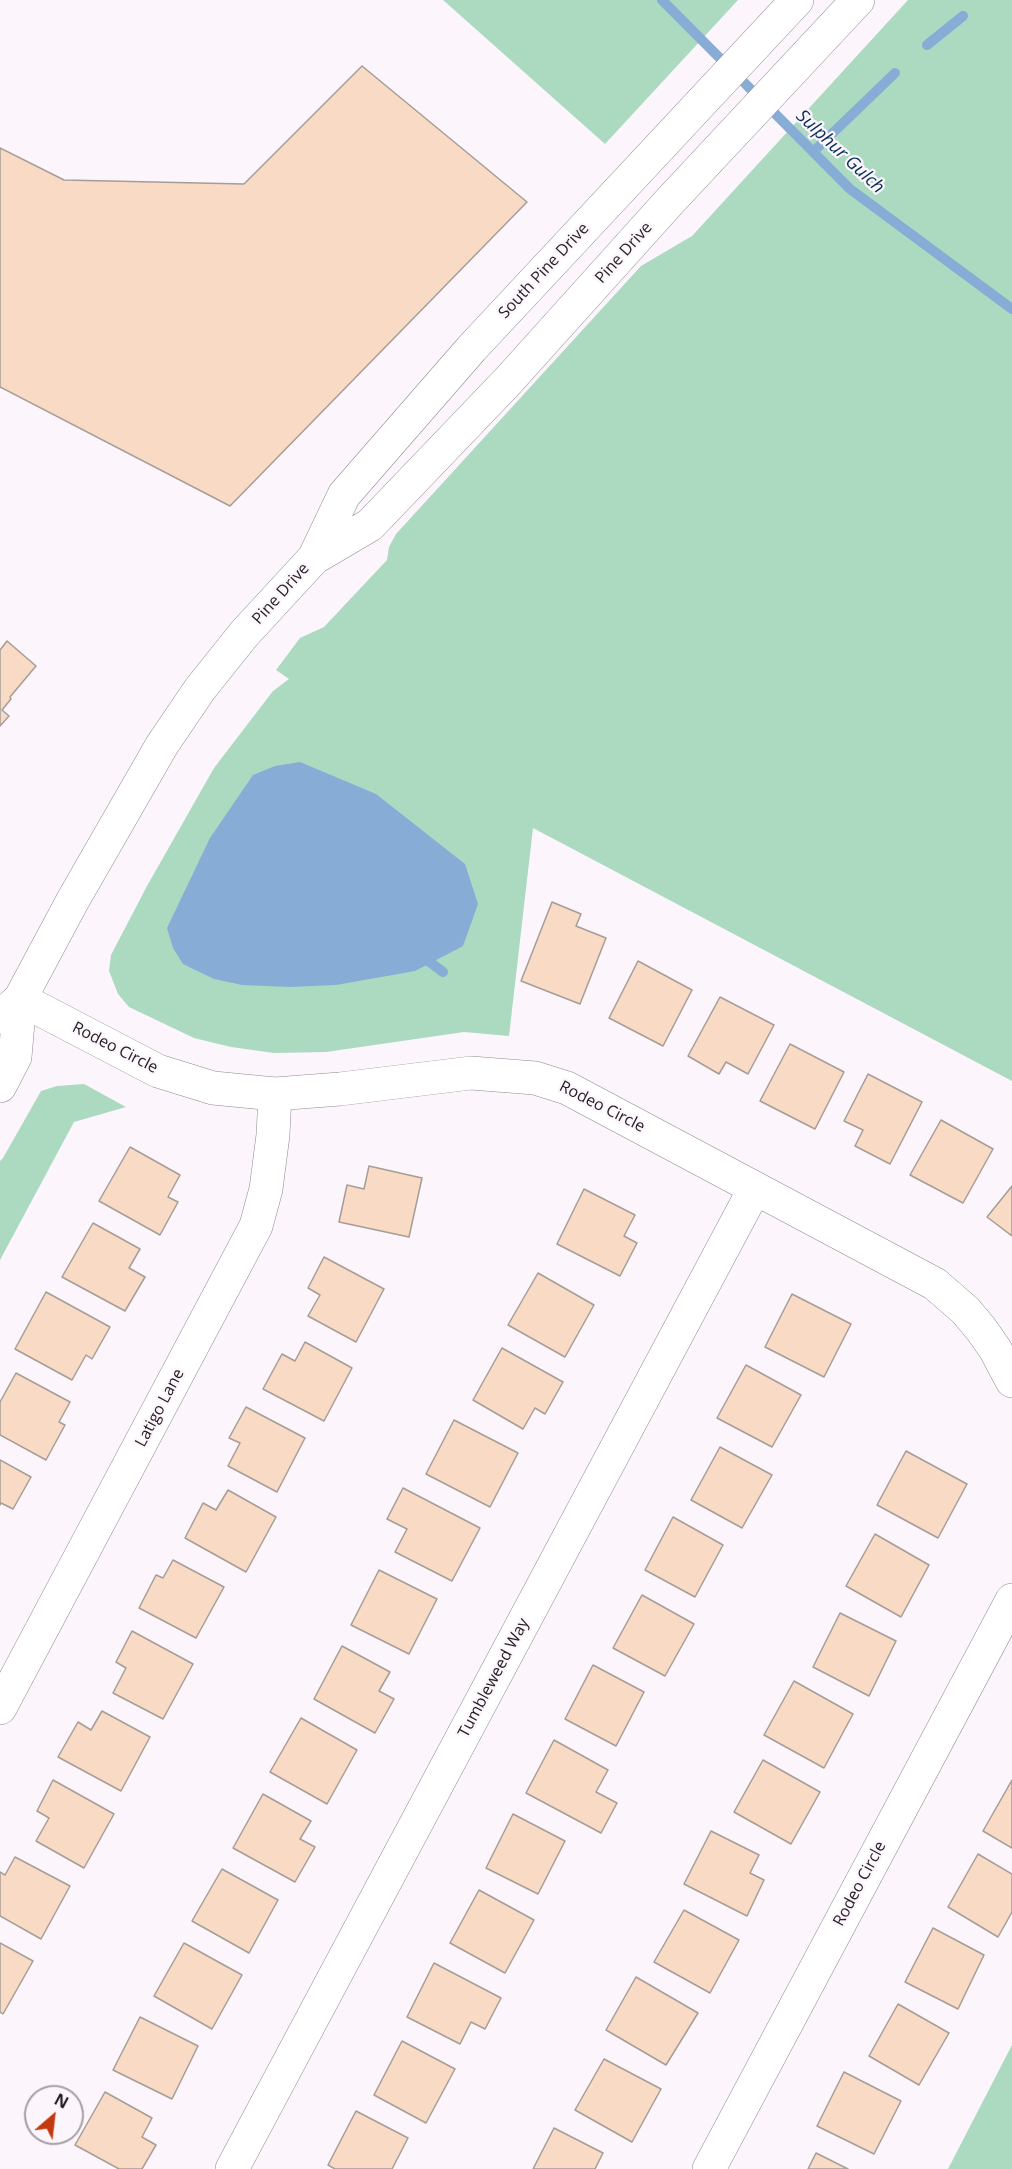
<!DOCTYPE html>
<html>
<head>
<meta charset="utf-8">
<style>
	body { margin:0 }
	#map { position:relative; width:1012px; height:2169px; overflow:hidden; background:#fcf5fc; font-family:"Open Sans",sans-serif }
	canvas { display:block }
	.north { position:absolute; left:24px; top:2085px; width:60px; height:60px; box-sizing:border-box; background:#fcf5fc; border:2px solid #a59fa5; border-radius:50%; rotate:28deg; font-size:16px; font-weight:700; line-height:24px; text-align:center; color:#221f22 }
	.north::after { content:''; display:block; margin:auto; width:21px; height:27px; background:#c33a0f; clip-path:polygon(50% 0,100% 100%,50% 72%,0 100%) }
</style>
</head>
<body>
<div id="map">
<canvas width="1012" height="2169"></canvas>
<div class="north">N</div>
</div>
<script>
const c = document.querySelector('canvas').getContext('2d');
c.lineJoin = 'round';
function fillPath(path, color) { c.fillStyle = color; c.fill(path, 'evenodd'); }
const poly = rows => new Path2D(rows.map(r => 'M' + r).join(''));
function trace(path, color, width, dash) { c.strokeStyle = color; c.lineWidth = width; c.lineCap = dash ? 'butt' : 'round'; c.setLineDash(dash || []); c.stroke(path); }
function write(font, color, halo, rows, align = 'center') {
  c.font = font + ' "Open Sans",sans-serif'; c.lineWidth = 4.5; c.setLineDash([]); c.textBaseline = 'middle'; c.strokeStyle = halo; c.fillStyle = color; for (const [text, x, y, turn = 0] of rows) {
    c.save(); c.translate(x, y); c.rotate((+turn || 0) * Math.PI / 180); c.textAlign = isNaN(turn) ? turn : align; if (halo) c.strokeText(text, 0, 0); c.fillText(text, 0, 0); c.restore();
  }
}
const green = poly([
	[443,0,738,0,605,144],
	[908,0,1012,0,1012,1081,533,828,509,1036,464,1032,326,1052,274,1053,231,1047,194,1038,129,1007,118,994,109,971,111,955,147,886,214,768,273,691,289,679,276,670,300,638,324,627,387,560,389,547,396,534,641,266,692,236],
	[84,1084,126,1107,74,1122,0,1260,0,1161,3,1158,41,1091,57,1086],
	[1012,2045,1012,2169,947,2169,948,2169]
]);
const water = poly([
	[300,762,376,794,465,864,478,904,463,946,415,971,336,985,290,987,242,985,214,979,183,964,173,948,167,928,210,838,253,775,275,766]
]);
const stream = poly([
	[662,0,850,189,1012,309],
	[927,45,963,16],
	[813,152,895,73],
	[419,954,443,972]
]);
const building = poly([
	[362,66,527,202,230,506,0,387,0,148,64,180,244,184,362,66],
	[7,641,36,666,10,697,11,699,2,710,9,716,0,726,0,650,7,641],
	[552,902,581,914,576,926,606,938,580,1004,521,981,552,902],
	[638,961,692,990,663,1046,609,1018,638,961],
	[720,997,774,1025,748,1074,726,1062,719,1074,688,1056,720,997],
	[790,1044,844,1072,815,1129,760,1101,790,1044],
	[868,1074,922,1102,890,1164,855,1146,863,1130,844,1121,868,1074],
	[941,1120,993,1149,963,1203,910,1175,941,1120],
	[130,1147,180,1175,168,1197,178,1202,160,1235,99,1201,130,1147],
	[369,1166,422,1178,409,1237,339,1222,347,1185,364,1189,369,1166],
	[1012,1186,1012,1236,987,1217,1012,1186],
	[584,1189,635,1215,624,1236,637,1243,620,1276,557,1244,584,1189],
	[93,1223,140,1249,129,1268,145,1277,125,1311,62,1277,93,1223],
	[324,1257,384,1289,356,1342,308,1316,320,1295,308,1288,324,1257],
	[538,1273,594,1305,565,1357,508,1325,538,1273],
	[46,1292,110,1327,92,1359,86,1355,72,1380,15,1349,46,1292],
	[792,1294,851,1324,824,1377,765,1347,792,1294],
	[305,1342,352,1368,324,1421,263,1389,282,1354,295,1361,305,1342],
	[502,1348,563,1382,545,1414,535,1408,523,1429,473,1400,502,1348],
	[746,1365,801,1395,772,1447,717,1418,746,1365],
	[16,1373,70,1402,59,1422,65,1425,46,1460,0,1435,0,1402,16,1373],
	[246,1407,305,1438,277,1492,228,1466,240,1443,229,1438,246,1407],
	[454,1420,518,1453,490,1507,426,1474,454,1420],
	[720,1447,772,1475,742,1528,691,1500,720,1447],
	[906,1451,967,1484,938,1538,877,1505,906,1451],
	[0,1460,31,1477,13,1509,1,1503,0,1505,0,1460],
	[403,1488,480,1528,452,1581,395,1552,407,1529,387,1519,403,1488],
	[228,1490,276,1517,246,1572,185,1538,203,1503,216,1510,228,1490],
	[673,1517,723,1545,695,1597,645,1570,673,1517],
	[875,1534,929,1565,901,1617,846,1586,875,1534],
	[173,1560,224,1587,196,1638,139,1608,156,1575,163,1578,173,1560],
	[379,1570,437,1599,409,1654,351,1625,379,1570],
	[642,1595,694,1624,665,1676,613,1648,642,1595],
	[840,1613,896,1641,869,1696,813,1667,840,1613],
	[132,1631,193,1664,163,1719,113,1693,126,1668,116,1662,132,1631],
	[342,1646,390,1672,379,1691,394,1699,375,1733,314,1699,342,1646],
	[593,1665,644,1692,616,1746,565,1719,593,1665],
	[794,1681,853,1714,824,1768,764,1735,794,1681],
	[102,1711,150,1737,121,1791,58,1757,78,1722,91,1730,102,1711],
	[301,1718,357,1750,327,1804,270,1772,301,1718],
	[554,1740,608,1770,596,1792,617,1803,601,1833,526,1793,554,1740],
	[763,1760,820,1792,791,1844,734,1812,763,1760],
	[53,1780,114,1814,84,1868,36,1841,49,1818,37,1811,53,1780],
	[1012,1780,1012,1848,983,1831,1012,1780],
	[263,1794,311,1821,300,1839,315,1847,295,1882,233,1848,263,1794],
	[513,1814,565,1841,538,1894,486,1868,513,1814],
	[711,1831,759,1855,750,1873,764,1880,747,1916,684,1884,711,1831],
	[978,1854,1012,1874,1012,1912,998,1937,948,1907,978,1854],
	[15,1857,70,1886,41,1939,0,1916,0,1872,5,1875,15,1857],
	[222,1869,278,1900,249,1953,192,1921,222,1869],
	[479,1890,534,1920,505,1973,450,1943,479,1890],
	[684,1910,739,1940,710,1993,654,1962,684,1910],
	[933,1928,984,1955,958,2009,905,1982,933,1928],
	[0,1943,33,1961,3,2014,0,2012,0,1943],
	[184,1943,242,1975,212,2029,154,1996,184,1943],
	[434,1963,501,1998,485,2029,471,2022,460,2044,407,2017,434,1963],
	[636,1977,698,2013,666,2065,606,2030,636,1977],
	[898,2004,949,2033,919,2085,869,2056,898,2004],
	[140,2017,198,2046,172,2099,113,2070,140,2017],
	[402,2041,455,2069,426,2123,374,2095,402,2041],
	[604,2059,661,2089,632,2142,575,2110,604,2059],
	[844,2072,901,2101,874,2154,817,2126,844,2072],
	[105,2092,152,2118,142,2137,156,2145,142,2169,119,2169,75,2145,105,2092],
	[356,2111,408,2138,392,2169,335,2169,328,2165,356,2111],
	[554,2128,603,2153,595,2169,533,2169,554,2128],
	[816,2153,848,2169,808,2169,816,2153]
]);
const minor = poly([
	[20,999,158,1071,213,1088,275,1094,340,1089,471,1073,535,1078,567,1088,935,1284,965,1310,981,1329,995,1349,1012,1381],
	[0,1708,256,1226,266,1189,273,1135,275,1094],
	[232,2169,755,1188],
	[709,2169,1012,1600]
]);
const secondary = poly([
	[314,558,344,495,472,348,797,0],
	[0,1017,20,999,73,900,162,745,200,689,244,634,314,558,370,525,508,381,670,201,858,0],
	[0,1086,15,1057,20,999]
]);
const streetNames = [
	["Pine Drive",624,253,-48],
	["South Pine Drive",544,271,-47],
	["Pine Drive",281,594,-48],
	["Rodeo Circle",115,1048,27],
	["Rodeo Circle",602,1107,27],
	["Latigo Lane",160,1408,-62],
	["Tumbleweed Way",494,1678,-62],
	["Rodeo Circle",860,1884,-62]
];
const waterNames = [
	["Sulphur Gulch",840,152,43]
];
fillPath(green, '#abdac1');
fillPath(water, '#87acd6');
trace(stream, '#87acd6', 10);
fillPath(building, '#f8dac5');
trace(building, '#a69d97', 1.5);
trace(minor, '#918a91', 34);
trace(secondary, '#918a91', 34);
trace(minor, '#fff', 33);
trace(secondary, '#fff', 33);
write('16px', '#221f22', '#fcf5fc', streetNames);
write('italic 18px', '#062f56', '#fcf5fc', waterNames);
</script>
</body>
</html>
